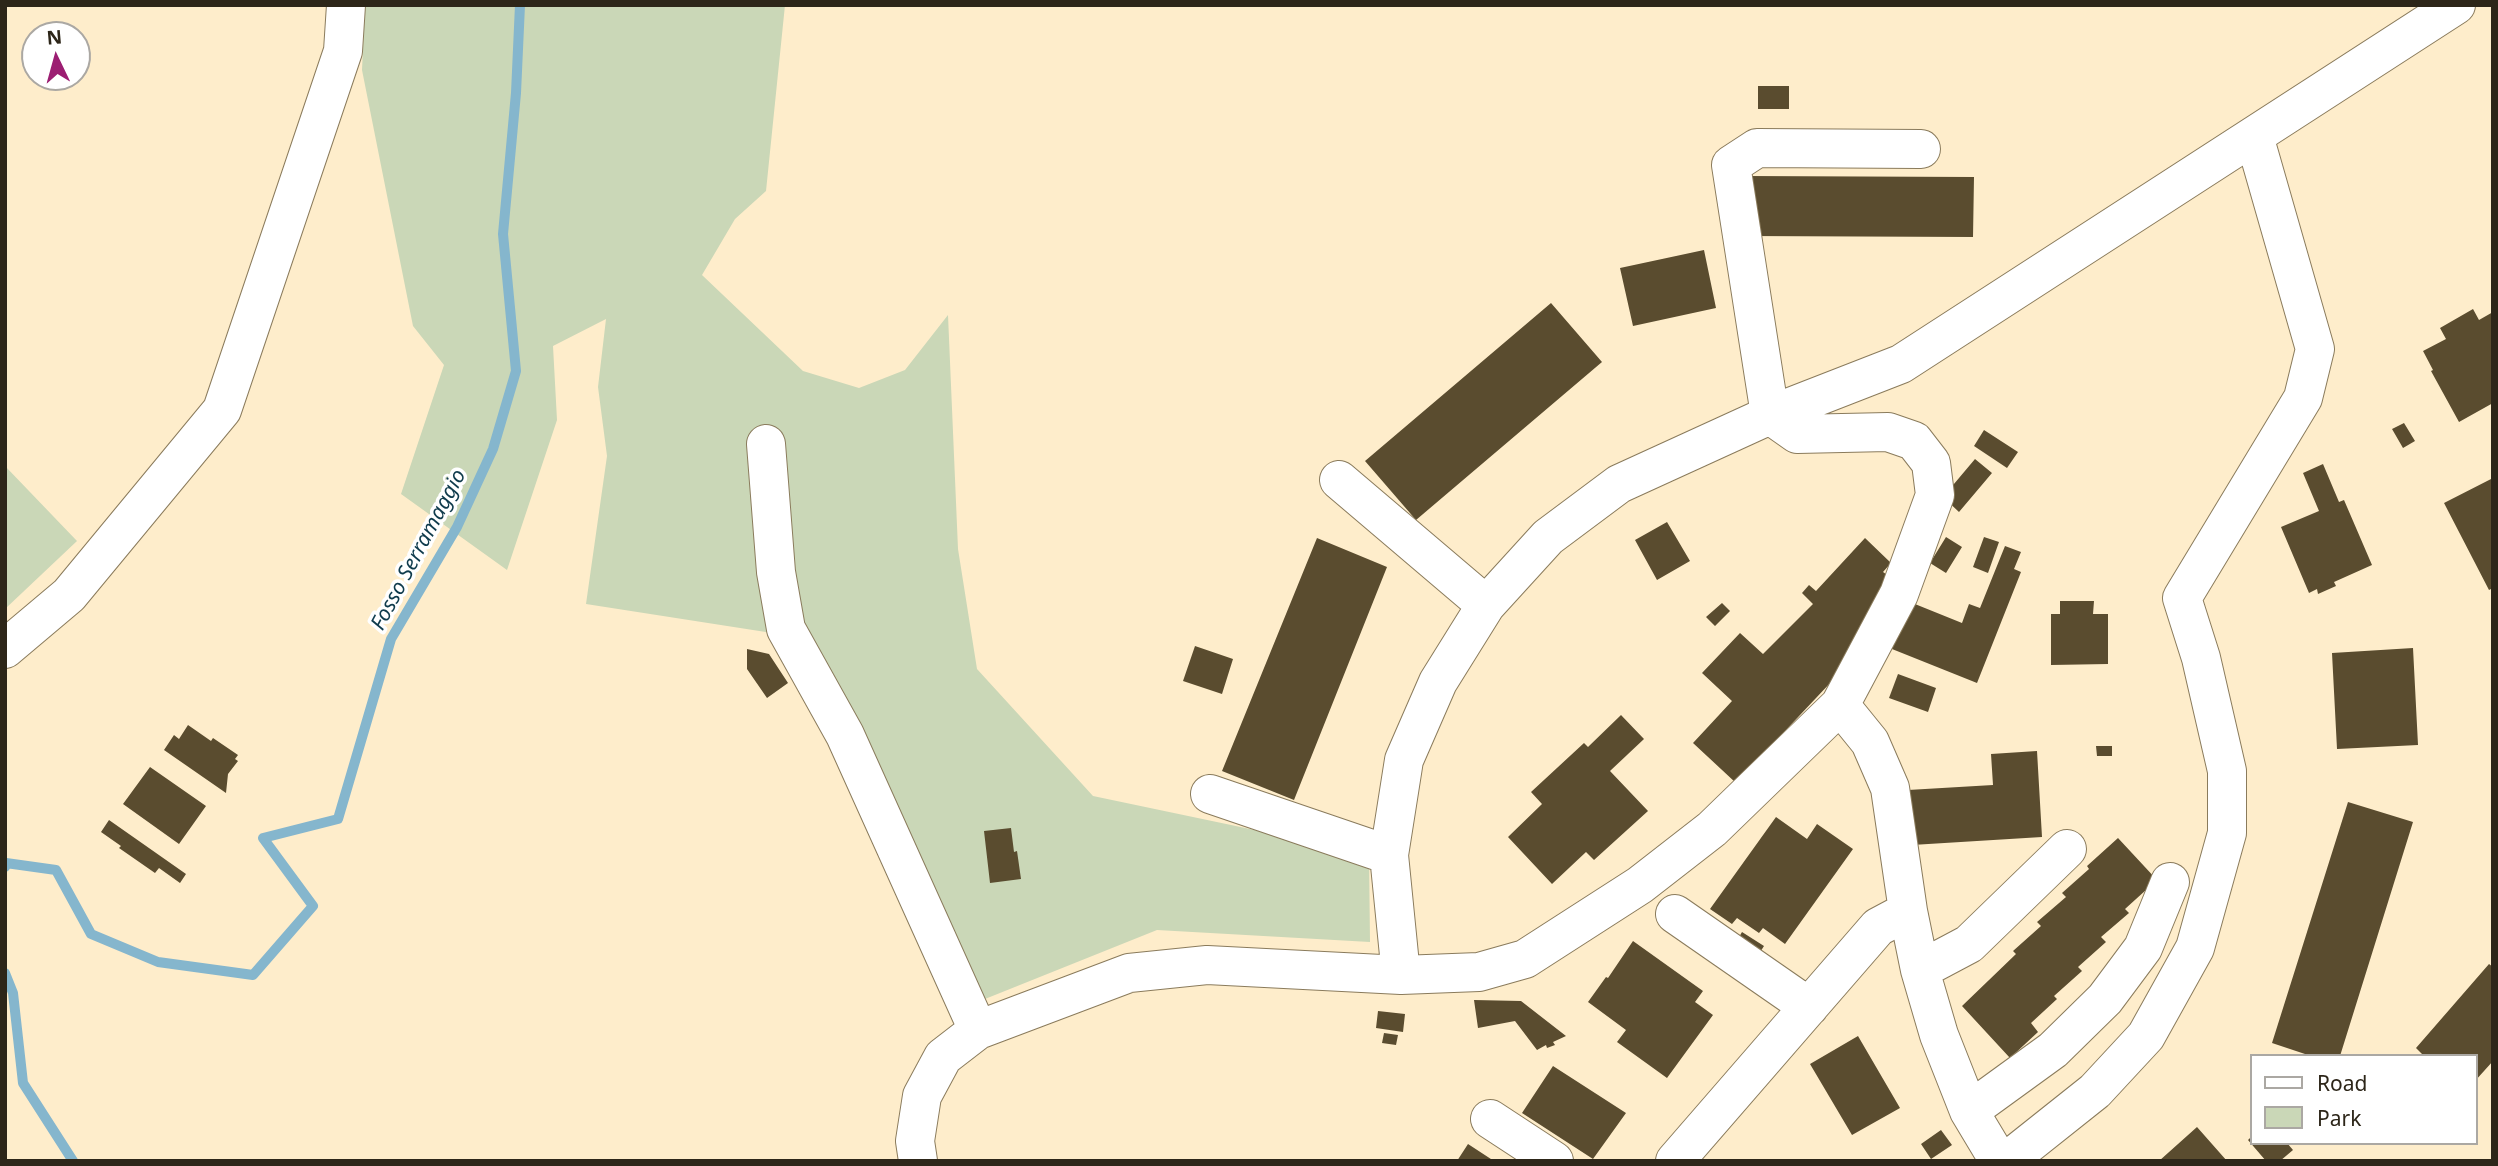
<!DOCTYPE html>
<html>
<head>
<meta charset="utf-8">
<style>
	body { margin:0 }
	#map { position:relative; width:2498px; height:1166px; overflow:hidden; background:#feedcb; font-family:"Noto Sans",sans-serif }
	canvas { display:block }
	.frame { position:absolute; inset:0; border:7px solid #2d2619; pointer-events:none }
	.legend { position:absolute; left:2250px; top:1054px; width:228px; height:91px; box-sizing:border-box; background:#fff; border:2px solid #aba8a3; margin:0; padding:9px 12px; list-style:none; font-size:21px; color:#2d2619 }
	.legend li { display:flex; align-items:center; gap:14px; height:35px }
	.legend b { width:35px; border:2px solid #aba8a3 }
	.north { position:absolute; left:21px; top:21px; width:70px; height:70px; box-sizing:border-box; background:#fff; border:2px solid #aba8a3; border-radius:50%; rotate:355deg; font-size:19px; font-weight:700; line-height:28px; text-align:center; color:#2d2619 }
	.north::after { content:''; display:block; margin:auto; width:24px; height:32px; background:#9c1e72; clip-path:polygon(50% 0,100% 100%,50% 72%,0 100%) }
</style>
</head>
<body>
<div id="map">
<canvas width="2498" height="1166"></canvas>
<div class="frame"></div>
<ul class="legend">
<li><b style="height:9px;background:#fff"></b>Road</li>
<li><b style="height:19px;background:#cad7b7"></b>Park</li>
</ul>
<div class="north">N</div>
</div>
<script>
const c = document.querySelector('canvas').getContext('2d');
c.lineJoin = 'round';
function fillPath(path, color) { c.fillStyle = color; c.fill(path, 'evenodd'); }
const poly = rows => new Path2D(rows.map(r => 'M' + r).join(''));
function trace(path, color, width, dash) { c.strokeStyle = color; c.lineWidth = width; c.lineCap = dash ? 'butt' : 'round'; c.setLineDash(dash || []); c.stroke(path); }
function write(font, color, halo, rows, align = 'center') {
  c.font = font + ' "Noto Sans",sans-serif'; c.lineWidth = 7; c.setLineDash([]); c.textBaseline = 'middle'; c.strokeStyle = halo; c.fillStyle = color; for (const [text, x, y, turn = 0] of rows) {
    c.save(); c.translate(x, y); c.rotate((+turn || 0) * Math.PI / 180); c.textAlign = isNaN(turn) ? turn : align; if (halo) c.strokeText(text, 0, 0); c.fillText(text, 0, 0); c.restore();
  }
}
const green = poly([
	[365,5,785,5,766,191,735,219,702,275,803,371,859,388,905,370,948,315,958,549,977,669,1093,796,1369,854,1370,942,1157,930,975,1003,785,635,586,604,607,456,598,387,606,319,553,346,557,420,507,570,401,494,444,365,413,326,362,70],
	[5,466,77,541,5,609]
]);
const stream = poly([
	[5,867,6,863,56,870,91,934,158,962,253,975,313,906,263,838,338,819,391,639,457,527,493,449,516,371,503,234,516,93,520,5],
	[5,973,13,993,23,1083,73,1161]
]);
const building = poly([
	[1758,86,1789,86,1789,109,1758,109],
	[1746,176,1974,177,1973,237,1746,236],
	[1704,250,1716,308,1633,326,1620,268],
	[1551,303,1602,362,1416,520,1365,461],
	[2473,309,2479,320,2493,312,2493,403,2459,422,2431,371,2433,370,2423,351,2446,339,2440,328],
	[2404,423,2415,441,2403,448,2392,429],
	[1984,430,2018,452,2007,468,1974,446],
	[1975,459,1992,473,1959,512,1943,497],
	[2323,464,2339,502,2344,500,2372,565,2334,582,2336,586,2318,594,2317,589,2309,593,2281,527,2319,511,2303,473],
	[2493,478,2493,588,2489,590,2444,503],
	[1667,522,1690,561,1657,580,1635,540],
	[1946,537,1962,547,1946,573,1930,563],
	[1984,537,1999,542,1988,573,1973,567],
	[1317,538,1387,567,1294,800,1222,771],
	[1865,538,1891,563,1883,572,1897,582,1848,664,1736,783,1693,743,1732,701,1702,673,1740,633,1763,654,1813,604,1802,593,1809,585,1816,591],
	[2005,546,2021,552,2014,569,2021,572,1977,683,1887,647,1905,600,1962,623,1969,604,1980,608],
	[2060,601,2094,601,2093,614,2108,614,2108,664,2051,665,2051,614,2060,614],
	[1722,603,1730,611,1715,626,1706,617],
	[1195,646,1233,659,1222,694,1183,681],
	[2413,648,2418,745,2337,749,2332,653],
	[747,649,769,654,788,683,767,698,747,669],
	[1898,674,1936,688,1928,712,1889,698],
	[1621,715,1644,739,1610,771,1648,811,1594,860,1586,852,1552,884,1508,837,1542,804,1531,792,1584,743,1588,747],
	[188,725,211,741,213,738,238,755,235,759,238,761,228,774,226,793,164,750,174,735,179,739],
	[2096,746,2112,746,2112,756,2097,756],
	[2037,751,2042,837,1912,845,1908,790,1993,785,1991,754],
	[150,767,206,806,179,844,123,804],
	[2348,802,2413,822,2340,1056,2311,1056,2272,1043],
	[1776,817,1807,839,1817,824,1853,849,1785,944,1763,928,1759,933,1737,918,1732,924,1710,909],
	[109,820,186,874,180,883,159,868,155,873,119,848,121,846,101,832],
	[1011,828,1014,852,1017,851,1021,879,990,883,984,831],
	[2118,838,2157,880,2125,909,2129,913,2101,937,2106,942,2078,967,2082,971,2054,996,2057,999,2031,1023,2038,1032,2010,1058,1962,1006,2016,954,2013,951,2041,926,2037,922,2066,897,2062,893,2089,869,2087,866],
	[1742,932,1764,946,1757,957,1735,944],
	[1633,941,1703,991,1695,1002,1713,1015,1667,1078,1617,1042,1626,1030,1588,1002,1606,977,1608,978],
	[2489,964,2493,967,2493,1061,2475,1081,2475,1056,2424,1056,2416,1048],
	[1474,1000,1521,1001,1566,1036,1553,1042,1555,1045,1547,1048,1546,1045,1537,1050,1515,1021,1478,1028],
	[1378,1011,1405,1014,1403,1032,1376,1028],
	[1384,1033,1398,1035,1396,1045,1382,1043],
	[1858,1036,1900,1108,1852,1135,1810,1064],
	[1553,1066,1626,1113,1593,1159,1522,1113],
	[2197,1127,2227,1161,2159,1161],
	[1941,1130,1952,1145,1931,1159,1921,1144],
	[2251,1137,2251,1143,2287,1143,2293,1150,2280,1161,2266,1161,2248,1140],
	[1468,1144,1494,1161,1457,1161]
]);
const minor = poly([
	[766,444,776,572,786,629,845,735,978,1030],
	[1339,480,1486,605],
	[5,649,69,595,222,410,343,51,346,5],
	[1840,705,1870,742,1890,788,1908,911,1920,970,1939,1035,1969,1111,1999,1161],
	[1210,794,1389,855],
	[1675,914,1809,1007],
	[1920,970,1969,944,2067,849],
	[1401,975,1389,855,1404,760,1438,682,1486,605,1548,537,1619,484,1770,415,1901,364,2456,5],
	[1969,1111,2053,1050,2105,999,2143,948,2170,882],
	[1490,1119,1554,1161],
	[918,1161,915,1141,922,1096,943,1057,978,1030,1129,973,1207,965,1401,975,1479,972,1525,959,1640,885,1712,829,1840,705,1899,594,1935,495,1931,463,1914,441,1888,432,1797,434,1770,415,1731,165,1757,148,1921,149],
	[1675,1161,1878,927,1908,911],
	[2007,1161,2095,1091,2146,1036,2195,948,2227,833,2227,771,2201,658,2182,598,2303,398,2315,349,2254,136]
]);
const waterNames = [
	["Fosso Serramaggio",419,550,-62]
];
fillPath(green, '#cad7b7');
trace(stream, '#85b6cd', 10);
fillPath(building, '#5a4c2f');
trace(minor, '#8a7b5c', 40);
trace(minor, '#fff', 38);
write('italic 21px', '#0f3b4c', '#fff', waterNames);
</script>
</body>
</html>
